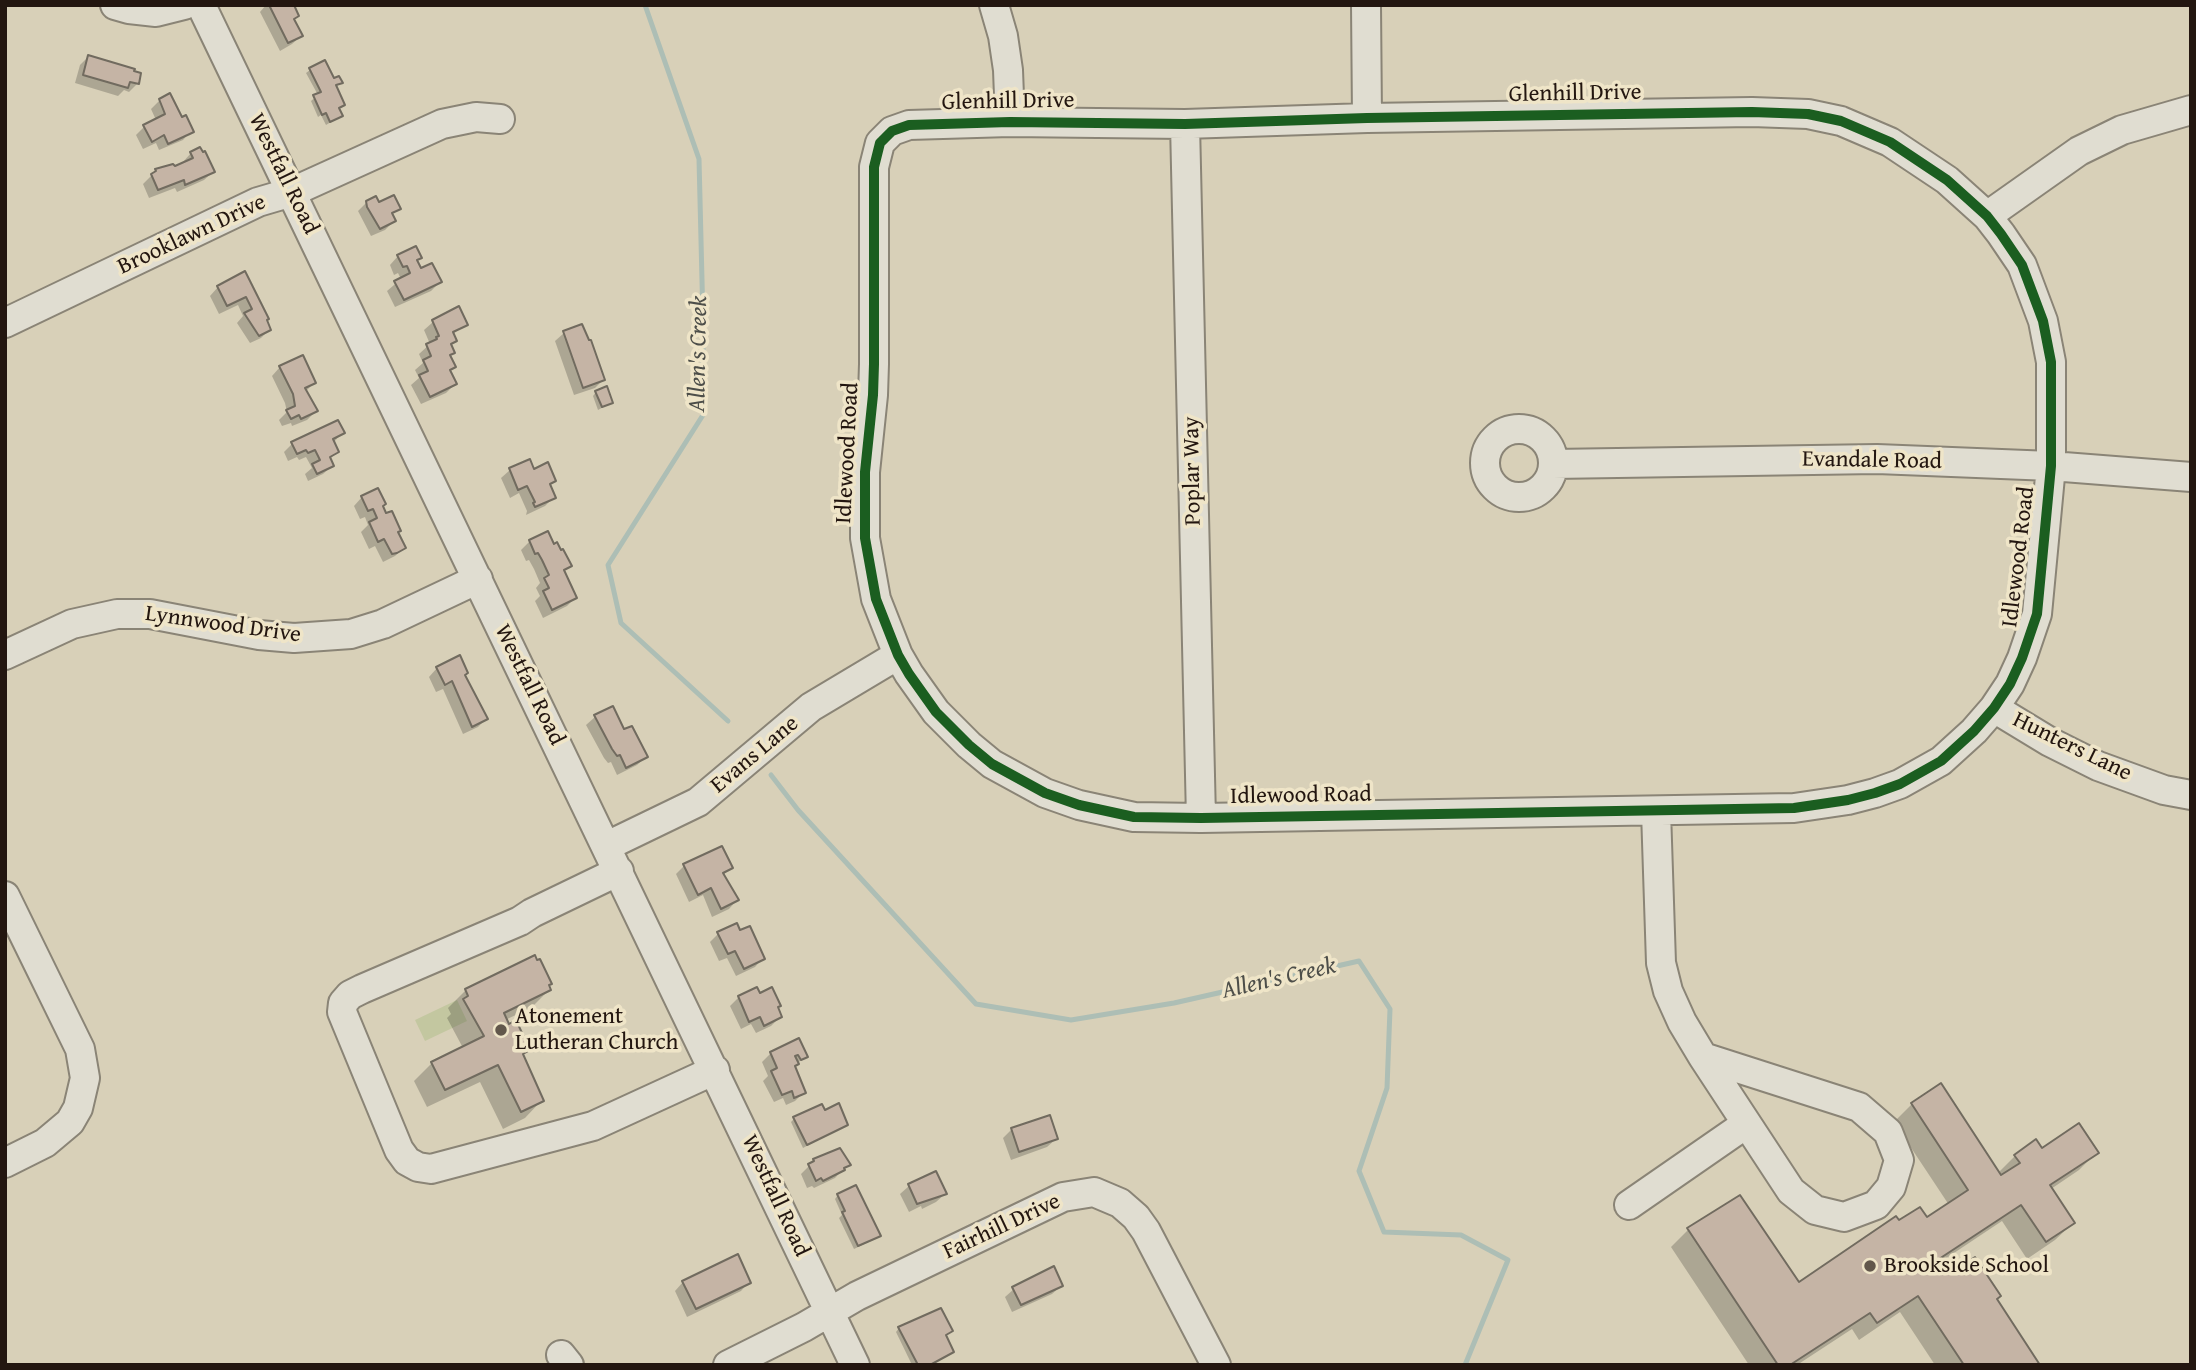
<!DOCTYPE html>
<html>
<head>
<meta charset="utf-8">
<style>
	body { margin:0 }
	#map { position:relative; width:2196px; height:1370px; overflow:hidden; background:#d8d0b8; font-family:"Gentium Book Plus",serif }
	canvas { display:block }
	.frame { position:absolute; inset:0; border:7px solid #231610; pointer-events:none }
</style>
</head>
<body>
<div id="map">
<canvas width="2196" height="1370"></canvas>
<div class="frame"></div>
</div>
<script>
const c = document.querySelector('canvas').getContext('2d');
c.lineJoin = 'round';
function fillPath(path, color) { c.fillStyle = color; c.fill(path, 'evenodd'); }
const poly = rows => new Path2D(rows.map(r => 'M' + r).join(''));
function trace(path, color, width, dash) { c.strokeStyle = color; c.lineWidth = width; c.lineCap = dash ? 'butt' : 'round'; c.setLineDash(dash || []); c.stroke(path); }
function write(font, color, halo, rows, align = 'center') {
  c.font = font + ' "Gentium Book Plus",serif'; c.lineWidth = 7; c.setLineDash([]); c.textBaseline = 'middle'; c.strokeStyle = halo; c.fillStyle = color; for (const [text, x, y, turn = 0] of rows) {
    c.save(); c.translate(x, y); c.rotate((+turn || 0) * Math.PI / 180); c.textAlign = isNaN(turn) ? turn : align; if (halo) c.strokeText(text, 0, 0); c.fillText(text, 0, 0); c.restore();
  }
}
const green = poly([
	[457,1000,467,1021,425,1041,415,1020]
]);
const shadow = poly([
	[266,5,292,5,293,20,301,36,292,44,280,51,260,12],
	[88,57,137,84,129,92,124,90,118,96,75,83,80,65],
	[310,70,340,83,335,87,343,104,337,109,341,116,326,125,321,115,318,117,311,101,318,95,306,73],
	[160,100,182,119,191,131,183,140,159,150,156,143,143,149,136,135,144,127,156,120,151,109],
	[191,153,213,172,204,180,177,192,175,188,149,198,143,184,156,171,174,169,184,164,183,162],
	[367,202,399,208,391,215,394,221,385,230,371,236,358,211],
	[398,256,420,258,416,262,420,270,440,282,431,291,395,307,387,291,401,279,398,273,394,275,390,265],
	[244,273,269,330,261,338,250,343,237,323,243,316,238,305,219,314,210,296,218,287],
	[459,309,465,324,452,335,455,341,450,345,453,352,449,357,454,367,449,372,455,384,446,393,421,404,411,385,419,378,415,370,423,363,419,354,430,344,424,330,433,322],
	[564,333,603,380,595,388,574,395,555,341],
	[280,367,314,383,305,392,316,411,307,420,292,426,291,423,282,426,279,420,287,412,285,403,272,376],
	[596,392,611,403,598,410,593,396],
	[342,433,334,442,337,452,329,460,332,466,323,474,308,481,305,474,312,468,306,457,299,460,297,457,288,461,284,452,292,444],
	[510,470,533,471,554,480,549,486,554,497,545,506,526,515,527,511,519,493,510,498,501,478],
	[362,497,381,506,404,548,395,556,383,562,375,546,369,549,361,532,368,525,365,517,360,519,354,506],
	[548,533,553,546,569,565,563,572,575,598,567,606,543,618,535,601,540,596,536,588,540,583,534,569,529,560,526,561,521,550,530,541],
	[437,668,464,675,486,719,478,727,463,734,443,689,436,692,429,677],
	[612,709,624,732,646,757,637,765,617,775,611,762,608,763,604,758,586,725,595,717],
	[684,866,731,868,722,876,737,900,729,909,712,917,703,895,689,902,676,874],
	[718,934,763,958,755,967,736,976,727,958,719,961,710,942],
	[466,990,549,990,531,1008,505,1020,528,1050,522,1056,542,1100,525,1118,503,1129,480,1082,427,1107,414,1081,432,1063,463,1048,447,1018,451,1014,448,1008],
	[760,995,777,1008,780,1017,771,1026,756,1033,751,1024,741,1029,730,1006,739,997],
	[798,1040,805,1056,794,1067,804,1092,795,1101,786,1105,783,1098,774,1102,763,1081,768,1076,762,1062,771,1053],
	[1912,1104,1998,1173,2015,1156,2042,1151,2096,1153,2079,1170,2051,1189,2073,1223,2055,1240,2027,1259,2002,1221,1939,1263,1948,1277,1995,1299,2038,1365,1935,1365,1900,1312,1859,1340,1852,1329,1797,1365,1749,1365,1671,1247,1689,1229,1799,1284,1899,1223,1927,1220,1949,1205,1894,1122],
	[795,1118,846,1125,803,1148,791,1122],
	[1012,1129,1056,1139,1047,1147,1011,1160,1003,1138],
	[839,1150,848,1164,835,1178,814,1188,812,1186,807,1188,801,1174,814,1161],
	[909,1186,945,1194,936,1202,922,1209,921,1206,909,1212,900,1194],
	[838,1195,879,1236,875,1239,854,1249,839,1218,842,1215,835,1199],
	[1059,1276,1061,1286,1052,1294,1012,1312,1005,1297,1014,1289],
	[683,1282,749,1282,741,1291,687,1317,675,1291],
	[899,1328,950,1331,945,1336,952,1352,930,1365,912,1365,896,1332]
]);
const stream = poly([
	[645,5,699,159,703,321,703,415,608,565,621,623,728,721],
	[771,775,798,810,976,1004,1071,1020,1174,1003,1359,961,1390,1009,1387,1088,1359,1171,1384,1232,1461,1235,1508,1260,1465,1365]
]);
const building = poly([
	[269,5,294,5,299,16,294,19,303,36,288,43,269,5],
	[88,55,135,69,134,71,141,73,139,84,130,82,128,88,83,75,88,55],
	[325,60,334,78,339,76,343,83,336,85,345,105,339,108,343,116,330,122,326,113,322,115,313,95,321,92,309,68,325,60],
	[170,93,182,117,186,115,194,132,168,144,164,135,152,142,143,125,165,114,159,99,170,93],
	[200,147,203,152,205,151,215,172,185,185,184,180,158,190,151,174,156,171,155,169,173,164,175,166,193,158,190,152,200,147],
	[394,195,401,209,392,213,396,221,380,229,367,207,366,201,376,196,379,202,394,195],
	[416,246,422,258,417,260,421,268,432,263,442,282,404,300,394,281,410,273,407,266,403,267,397,255,416,246],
	[245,271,269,319,267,320,271,330,259,336,244,313,252,309,246,297,227,306,217,286,245,271],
	[459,306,468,325,453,332,457,341,451,344,455,353,450,355,456,367,450,370,457,384,430,397,419,375,428,371,423,360,431,356,426,344,437,339,436,337,439,336,432,320,459,306],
	[582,324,589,340,591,340,605,380,583,388,563,331,582,324],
	[303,355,316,383,305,388,318,411,301,419,299,415,291,419,286,410,295,406,293,394,279,366,303,355],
	[607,386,613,403,602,407,595,391,607,386],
	[338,420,345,433,333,439,339,452,330,457,334,466,317,474,312,464,320,460,315,450,308,453,306,450,297,454,291,442,338,420],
	[530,459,534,469,548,462,556,481,550,484,556,498,535,507,533,503,535,502,527,486,518,490,509,468,530,459],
	[378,488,386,504,383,506,386,513,392,511,401,531,398,532,406,548,397,553,392,554,384,539,378,542,369,522,377,518,373,509,368,511,361,496,378,488],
	[548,531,554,544,557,542,561,550,563,549,572,566,564,570,577,598,552,610,543,591,549,588,544,578,549,575,542,560,538,553,535,554,529,540,548,531],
	[460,655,468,673,465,675,488,719,472,727,452,681,445,685,436,667,460,655],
	[613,706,624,729,632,726,648,757,626,768,620,755,617,756,612,749,594,715,613,706],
	[722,846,733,868,723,873,739,900,721,909,711,888,698,895,683,864,722,846],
	[737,923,740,930,750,926,765,959,744,969,735,951,728,954,717,932,737,923],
	[535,955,537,960,540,959,552,984,549,985,551,990,504,1013,509,1024,516,1020,530,1050,523,1054,544,1101,521,1112,498,1065,445,1090,431,1062,484,1036,463,999,468,996,465,989,535,955],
	[757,987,760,993,772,987,781,1006,778,1007,782,1017,764,1026,760,1017,749,1022,738,996,757,987],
	[799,1038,808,1057,801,1060,798,1055,795,1056,799,1064,795,1066,806,1093,794,1098,792,1091,782,1095,771,1071,777,1068,770,1052,799,1038],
	[1941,1083,2001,1175,2020,1163,2014,1155,2036,1139,2042,1148,2079,1123,2099,1153,2050,1185,2075,1223,2046,1242,2021,1205,1939,1259,1949,1274,1975,1257,2001,1296,1997,1299,2040,1365,1964,1365,1918,1296,1877,1323,1870,1313,1790,1365,1778,1365,1687,1228,1740,1195,1799,1282,1896,1216,1899,1220,1920,1207,1927,1217,1968,1190,1911,1103,1941,1083],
	[839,1103,848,1125,807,1145,793,1117,822,1104,825,1110,839,1103],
	[1050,1115,1058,1139,1019,1152,1011,1128,1050,1115],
	[840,1148,851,1165,844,1168,845,1170,823,1181,821,1178,816,1181,808,1164,814,1161,813,1159,840,1148],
	[936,1171,947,1194,917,1204,908,1184,936,1171],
	[856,1185,881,1236,858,1246,842,1212,845,1211,837,1194,856,1185],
	[738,1254,751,1283,696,1309,682,1281,738,1254],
	[1054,1266,1063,1286,1021,1305,1012,1287,1054,1266],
	[941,1308,953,1331,946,1335,954,1352,930,1365,918,1365,898,1327,941,1308]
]);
const minor = poly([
	[115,5,129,9,156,12,184,5],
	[201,5,855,1365],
	[994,5,1003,36,1008,70,1010,122],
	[1366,5,1367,118],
	[1752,112,1808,114,1841,121,1890,142,1947,180,1987,216,2001,234,2022,265,2043,321,2051,362,2051,466,2037,614,2022,658,2010,684,1994,708,1974,731,1941,761,1900,784,1875,793,1848,800,1794,808,1201,818,1134,817,1079,805,1045,793,992,764,969,745,936,712,909,674,898,655,876,599,865,538,865,472,873,395,874,364,874,167,880,143,892,131,909,125,1010,122,1185,124,1367,118,1752,112],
	[1185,124,1201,818],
	[1987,216,2079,151,2122,130,2191,110],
	[5,323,258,202,292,192,442,124,476,117,500,119],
	'1485 463a34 34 0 1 1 68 0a34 34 0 1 1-68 0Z',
	[1553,464,1877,459,2051,466,2191,477],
	[5,655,72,624,117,614,150,614,259,635,294,638,351,634,383,624,478,579],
	[1994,708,2050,742,2098,766,2164,790,2191,795],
	[1656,811,1661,963,1668,991,1682,1022,1703,1057],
	[607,846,698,802,811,707,898,655],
	[619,871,532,913,520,921,362,989,350,995,343,1003,342,1012,399,1150,407,1161,418,1167,431,1169,593,1126,715,1070],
	[5,896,80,1049,85,1078,78,1108,70,1122,45,1143,5,1163],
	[1703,1057,1859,1107,1888,1132,1899,1160,1891,1187,1876,1205,1844,1217,1815,1210,1791,1191,1703,1057],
	[1629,1205,1746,1124],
	[561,1355,569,1365],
	[728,1365,804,1327,857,1296,1063,1197,1094,1192,1120,1203,1136,1217,1146,1231,1216,1365]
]);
const cycleway = poly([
	[1752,112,1808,114,1841,121,1890,142,1947,180,1987,216,2001,234,2022,265,2043,321,2051,362,2051,466,2037,614,2022,658,2010,684,1994,708,1974,731,1941,761,1900,784,1875,793,1848,800,1794,808,1201,818,1134,817,1079,805,1045,793,992,764,969,745,936,712,909,674,898,655,876,599,865,538,865,472,873,395,874,364,874,167,880,143,892,131,909,125,1010,122,1185,124,1367,118,1752,112]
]);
const markers = [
	[501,1030,7,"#62574b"],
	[1870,1266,7,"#62574b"]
];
const streetNames = [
	["Glenhill Drive",1575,94,-1],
	["Glenhill Drive",1008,102,-1],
	["Westfall Road",283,174,64],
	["Brooklawn Drive",192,235,-25],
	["Idlewood Road",848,453,-87],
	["Evandale Road",1872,461,1],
	["Poplar Way",1193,471,-91],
	["Idlewood Road",2019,557,-83],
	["Lynnwood Drive",223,625,8],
	["Westfall Road",529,685,64],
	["Hunters Lane",2072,747,26],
	["Evans Lane",755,755,-40],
	["Idlewood Road",1301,796,-1],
	["Westfall Road",775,1196,65],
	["Fairhill Drive",1002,1227,-25]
];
const poiNames = [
	["Atonement",515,1017],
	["Lutheran Church",515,1043],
	["Brookside School",1884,1266]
];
const waterNames = [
	["Allen's Creek",699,354,-89],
	["Allen's Creek",1279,979,-13]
];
fillPath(green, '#c3c7a0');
fillPath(shadow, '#0003');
trace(stream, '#adbeb5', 5);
fillPath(building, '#c5b4a5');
trace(building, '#716b5f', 2);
trace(minor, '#8a8476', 32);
trace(minor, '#e0ddd1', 28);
trace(cycleway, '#1b5e20', 10);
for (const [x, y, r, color] of markers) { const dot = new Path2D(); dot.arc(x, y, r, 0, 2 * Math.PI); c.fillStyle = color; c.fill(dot); trace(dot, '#efe5c8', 2.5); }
write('23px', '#231610', '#efe5c8', streetNames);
write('23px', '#231610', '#efe5c8', poiNames, 'left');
write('italic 24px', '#4d4e49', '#efe5c8', waterNames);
</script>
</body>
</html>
